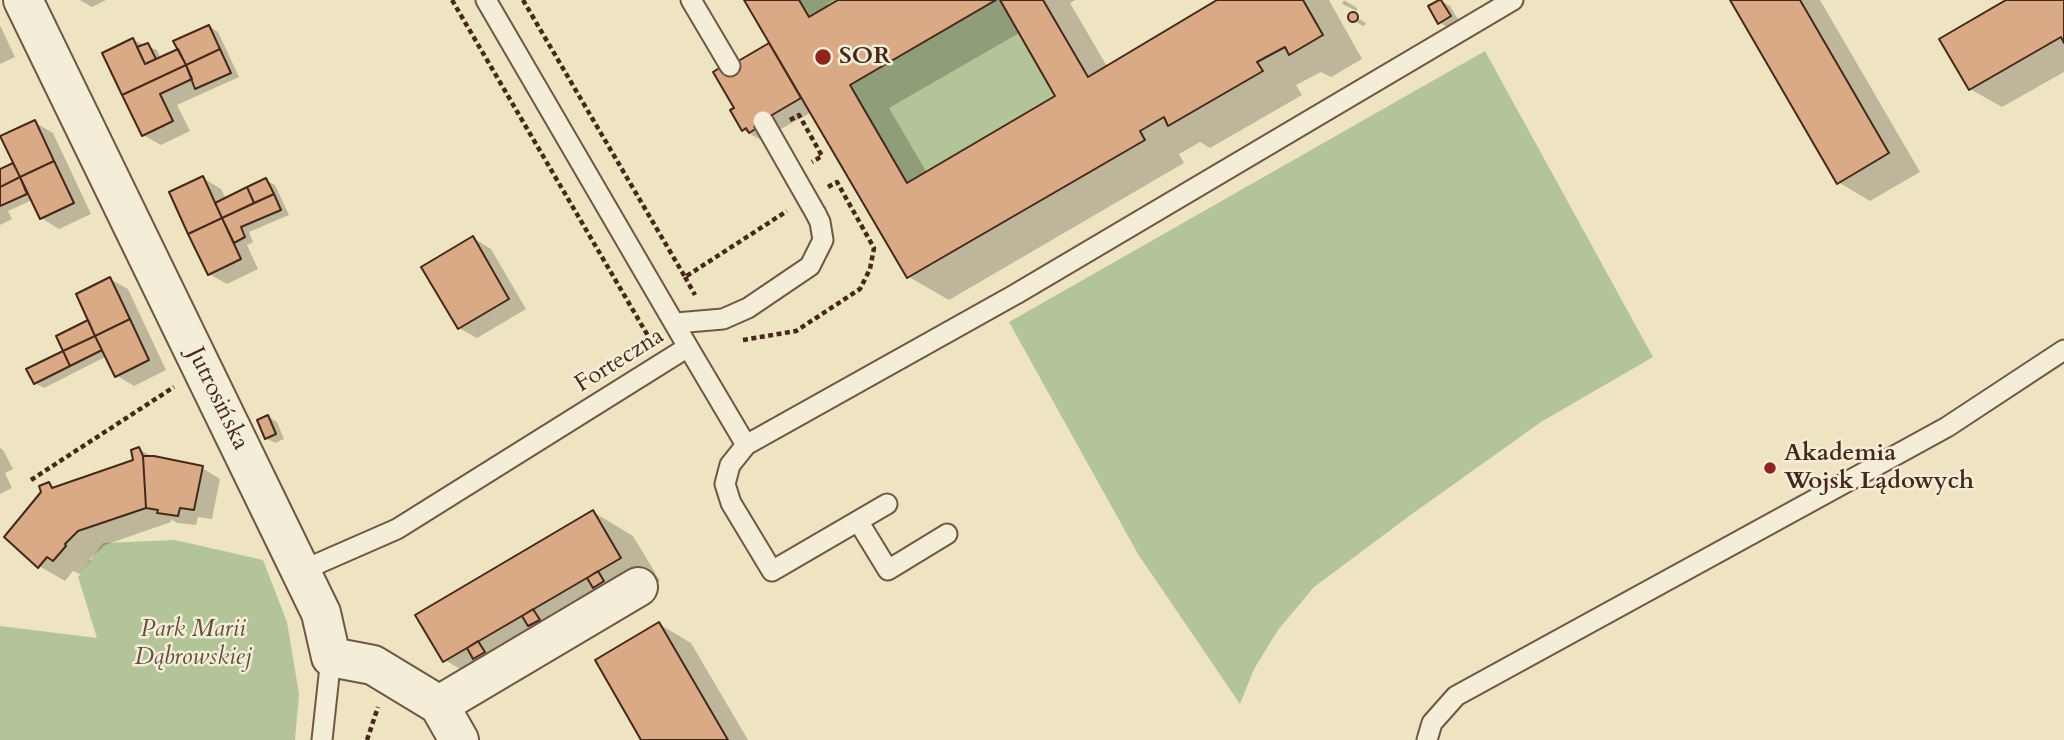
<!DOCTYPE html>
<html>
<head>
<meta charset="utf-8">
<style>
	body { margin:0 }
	canvas { display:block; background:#eee4c2 }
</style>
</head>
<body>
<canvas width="2064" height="740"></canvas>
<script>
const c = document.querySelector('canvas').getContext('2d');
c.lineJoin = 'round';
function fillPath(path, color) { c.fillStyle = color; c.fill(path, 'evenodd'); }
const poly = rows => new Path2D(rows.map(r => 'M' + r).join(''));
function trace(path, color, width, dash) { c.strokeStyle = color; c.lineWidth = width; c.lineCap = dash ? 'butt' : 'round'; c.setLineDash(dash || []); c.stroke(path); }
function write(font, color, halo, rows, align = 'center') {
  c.font = font + ' Cardo,serif'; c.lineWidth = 5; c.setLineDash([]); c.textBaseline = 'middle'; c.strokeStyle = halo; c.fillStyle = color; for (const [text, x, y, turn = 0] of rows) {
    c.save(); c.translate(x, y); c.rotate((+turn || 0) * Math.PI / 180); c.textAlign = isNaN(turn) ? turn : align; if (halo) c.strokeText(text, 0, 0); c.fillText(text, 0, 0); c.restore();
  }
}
const green = poly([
	[799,0,838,0,809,17],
	[996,0,1000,0,1055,96,907,183,850,85],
	[1485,51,1653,357,1541,422,1412,514,1314,587,1278,630,1254,669,1240,704,1138,554,1009,322],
	[175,540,263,560,287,622,299,694,295,740,0,740,0,626,97,638,78,577,103,543]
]);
const shadow = poly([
	[80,0,106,0,92,7],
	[746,0,834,0,827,4,829,7,841,0,1075,0,1070,3,1108,68,1219,0,1329,0,1362,59,1331,77,1321,72,1296,85,1302,95,1210,148,1200,142,1179,154,1184,163,949,300,909,277,812,112,761,140,743,130,725,71,769,45,775,48],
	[1021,32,1058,97,927,173,889,108],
	[1344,0,1357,8,1357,11,1342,4],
	[1732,0,1820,0,1920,172,1870,201,1838,182],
	[2010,0,2064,0,2064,72,2002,107,1970,89],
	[1441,1,1450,6,1459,21,1448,28,1439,22],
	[1352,15,1366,23,1366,24,1363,26,1350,18],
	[0,25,15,57,0,64],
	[209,26,218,32,239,77,177,105,190,131,161,145,143,135,133,40,157,50,161,59,179,51],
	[34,122,53,133,91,214,59,229,41,218,32,200,8,211,12,219,0,225,0,171,15,163],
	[203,178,221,189,226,199,266,180,275,185,289,215,249,232,253,242,247,245,258,269,227,284,209,274],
	[473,238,491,249,526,309,477,338,459,328],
	[110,279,128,289,166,370,134,386,116,375,107,356,44,388,35,383,66,352,90,321],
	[268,417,277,422,284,439,275,443,266,438],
	[0,448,3,450,13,469,5,473,12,488,0,494],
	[139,449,154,458,202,468,220,479,212,519,198,517,196,525,177,523,171,519,171,522,105,545,90,559,91,561,80,574,73,571,65,581,39,566,49,484,56,488,135,461],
	[593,512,633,536,660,581,485,684,445,660],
	[659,624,691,643,748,740,643,740]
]);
const building = poly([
	[744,0,799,0,809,17,838,0,996,0,850,85,907,183,1055,96,1000,0,1043,0,1088,77,1217,0,1303,0,1323,35,1289,55,1285,47,1257,62,1263,71,1168,126,1164,117,1140,131,1145,140,907,278,744,0],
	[1439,0,1441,0,1451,16,1438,24,1428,6,1439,0],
	[1730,0,1800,0,1889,153,1837,184,1730,0],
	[2006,0,2064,0,2064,43,2061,37,1969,90,1939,39,2006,0],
	'1348 17a5 5 0 1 1 10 0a5 5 0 1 1-10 0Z',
	[209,25,220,49,186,65,173,41,209,25],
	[133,38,145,64,178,49,186,65,122,95,102,53,133,38],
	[148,43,156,59,145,64,137,47,148,43],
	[769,43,801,98,755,125,757,128,749,133,746,128,742,131,730,110,734,108,713,72,721,67,723,70,769,43],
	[220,49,231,73,195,89,186,65,220,49],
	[186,65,192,79,160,94,173,121,142,136,122,95,186,65],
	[35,120,54,161,20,177,0,136,35,120],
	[54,161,74,203,40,219,20,177,54,161],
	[13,163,20,177,0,187,0,169,13,163],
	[203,176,222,218,188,234,169,192,203,176],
	[20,177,27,194,0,206,0,187,20,177],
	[266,178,274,194,254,203,247,187,266,178],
	[247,187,254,203,222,218,215,203,247,187],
	[274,194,281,210,241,227,245,237,234,243,222,218,274,194],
	[222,218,241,259,208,275,188,234,222,218],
	[473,236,509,299,458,329,421,267,473,236],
	[110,277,130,319,95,336,76,294,110,277],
	[130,319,149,360,115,377,95,336,130,319],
	[88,320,95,336,63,351,56,336,88,320],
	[95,336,102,350,70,366,63,351,95,336],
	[63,351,70,366,34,384,26,369,63,351],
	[268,415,276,434,265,439,257,420,268,415],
	[139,447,143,456,146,508,78,531,65,544,66,546,53,561,47,557,38,568,4,537,41,492,39,486,49,482,52,488,133,460,131,450,139,447],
	[143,456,154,456,203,466,194,510,180,508,178,516,157,513,158,510,146,508,143,456],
	[593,510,621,558,443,662,415,615,593,510],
	[598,571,604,581,593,588,587,578,598,571],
	[533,609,540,620,528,626,522,616,533,609],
	[659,622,728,740,641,740,595,660,659,622],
	[478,641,485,652,473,659,467,648,478,641]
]);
const path = poly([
	[452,0,651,341],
	[523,0,685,277,787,211],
	[790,120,799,115,822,156,812,162],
	[685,277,695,295],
	[743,340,796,331,860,289,870,269,874,248,837,182,828,187],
	[31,480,174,387],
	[367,740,378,707]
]);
const service = poly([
	[691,0,730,66],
	[676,323,723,319,748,308,810,266,823,240,820,222,816,214],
	[688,347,746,445],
	[887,504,772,571,731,503,725,484,730,465,746,445,1016,294,1513,0],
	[858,521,888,570,947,534],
	[301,571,397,529,688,347,486,0],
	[322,740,331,657],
	[1427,740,1432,723,1456,696,1947,427,2064,350]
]);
const minor = poly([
	[23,0,321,613,331,657,373,665,439,705,459,740],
	[439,705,638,587]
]);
const serviceBridge = poly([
	[763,121,816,214]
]);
const markers = [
	[823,57,9,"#8f2418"],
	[1770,468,7,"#8f2418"]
];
const poiNames = [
	["SOR",839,57],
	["Akademia",1784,454],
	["Wojsk Lądowych",1784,482]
];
const streetNames = [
	["Forteczna",620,361,-32],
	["Jutrosińska",217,399,64]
];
const parkNames = [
	["Park Marii",193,630],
	["Dąbrowskiej",193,658]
];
fillPath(green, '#b3c598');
fillPath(shadow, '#0003');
fillPath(building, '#d9aa85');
trace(building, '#46281b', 2);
trace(service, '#705745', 23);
trace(minor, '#705745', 42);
trace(path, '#46281b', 4.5, [5, 3.5]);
trace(service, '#f4edd7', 19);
trace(minor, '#f4edd7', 38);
trace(serviceBridge, '#705745', 23, []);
trace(serviceBridge, '#f4edd7', 19);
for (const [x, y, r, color] of markers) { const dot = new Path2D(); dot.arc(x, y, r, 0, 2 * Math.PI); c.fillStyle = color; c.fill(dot); trace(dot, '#f4edd7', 2.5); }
write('bold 24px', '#46281b', '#f4edd7', poiNames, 'left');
write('24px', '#46281b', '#f4edd7', streetNames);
write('italic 24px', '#614f3a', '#f4edd7', parkNames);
</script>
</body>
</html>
